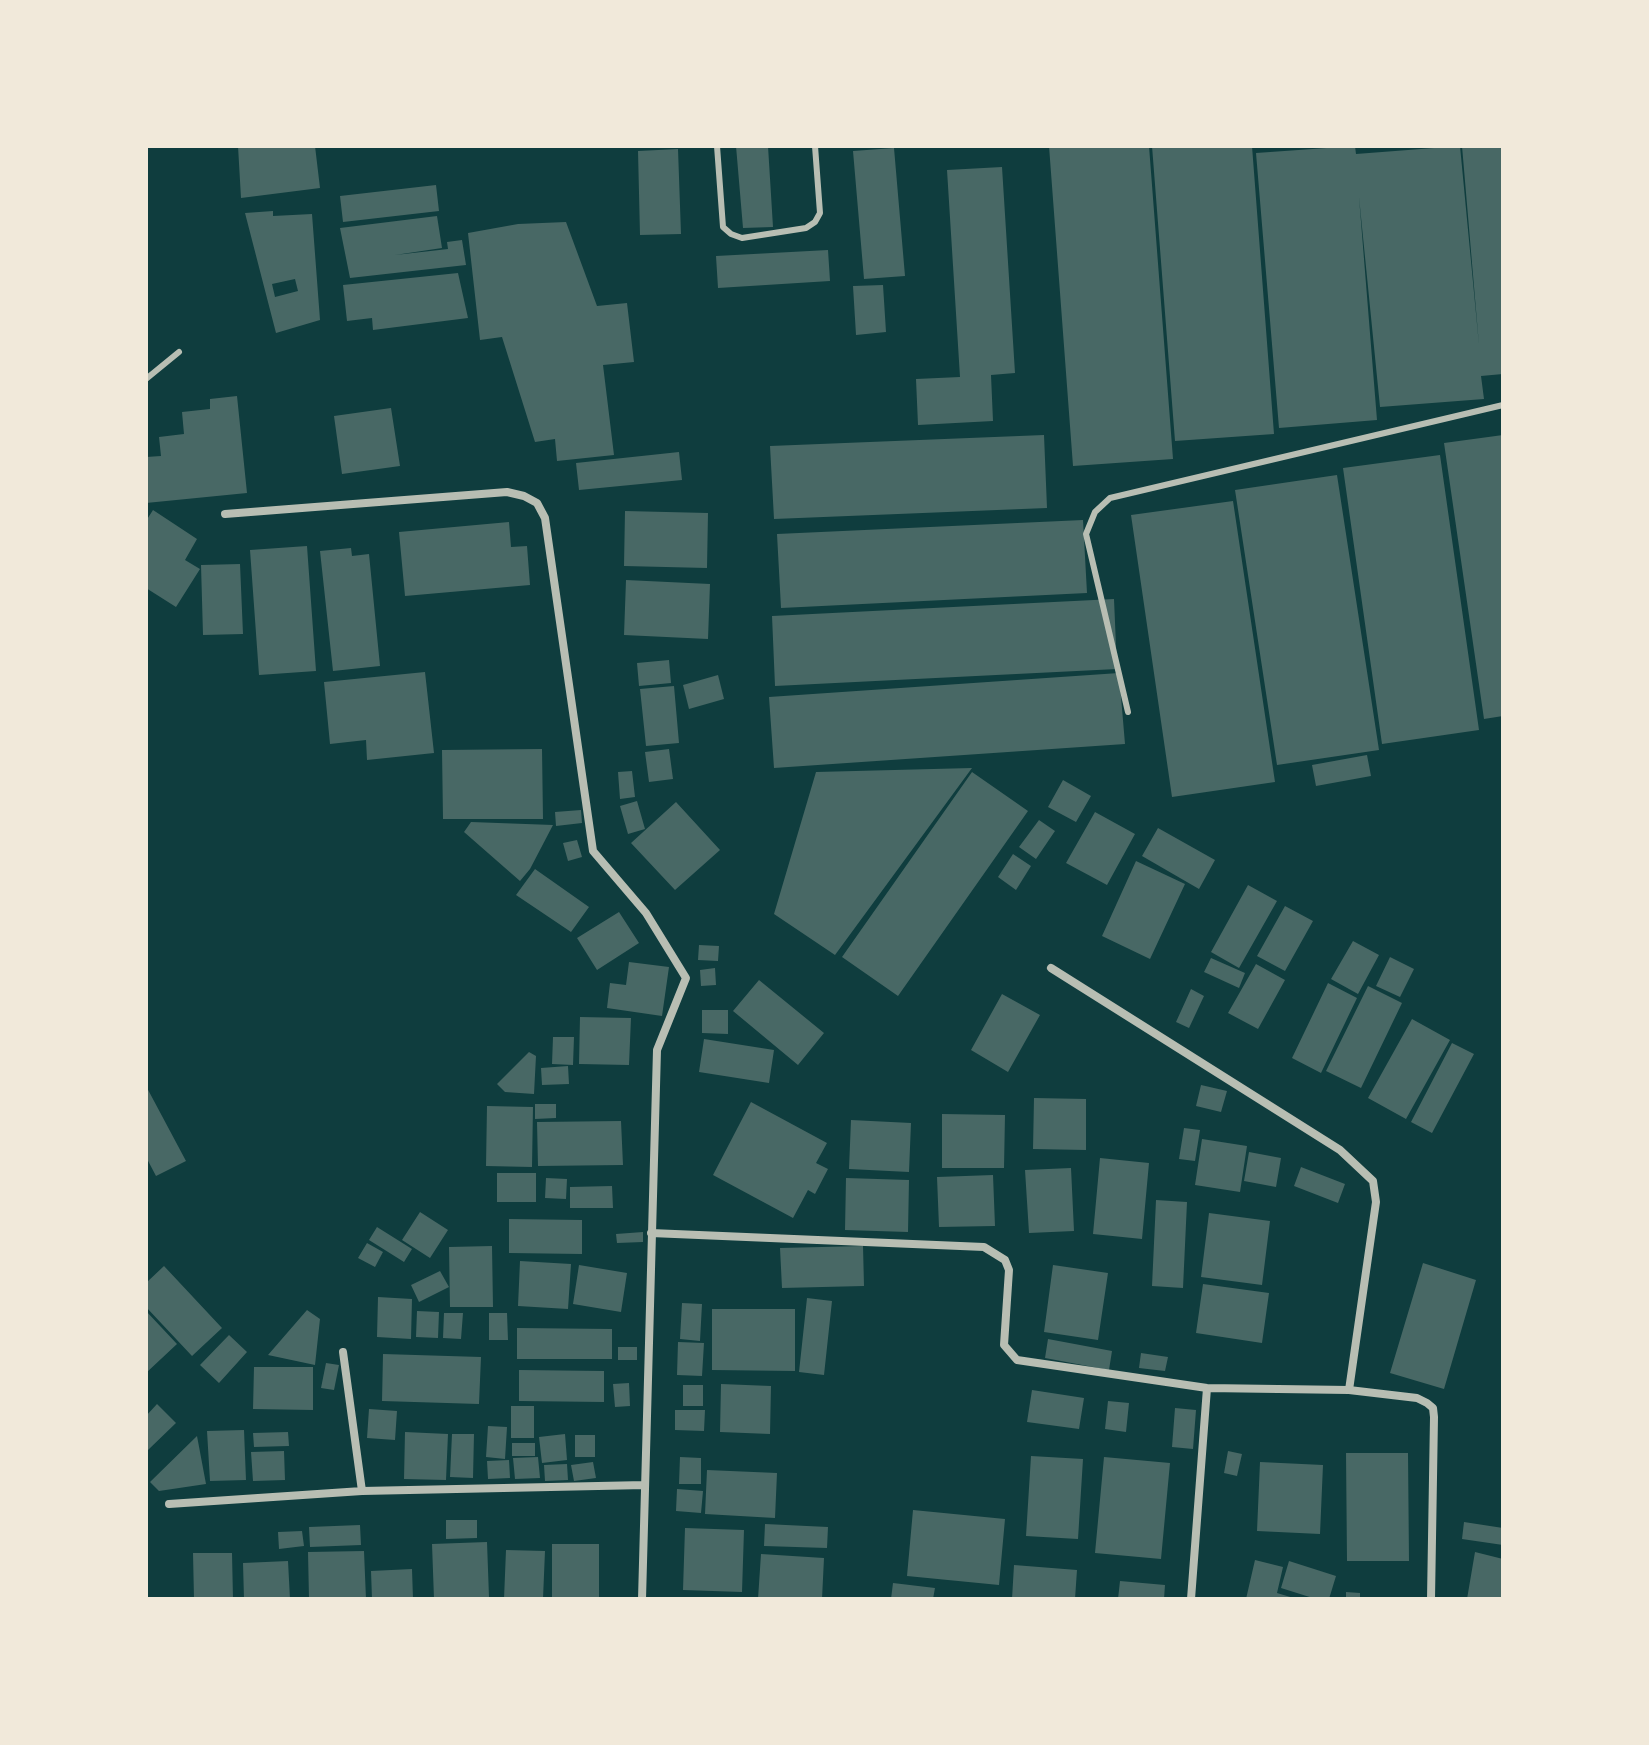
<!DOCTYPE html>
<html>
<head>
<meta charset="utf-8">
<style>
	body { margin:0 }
	#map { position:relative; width:1649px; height:1745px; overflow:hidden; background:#0f3d3e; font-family:"Open Sans",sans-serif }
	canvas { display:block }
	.frame { position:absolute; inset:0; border:148px solid #f1e9da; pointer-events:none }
</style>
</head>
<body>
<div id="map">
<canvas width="1649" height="1745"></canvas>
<div class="frame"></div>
</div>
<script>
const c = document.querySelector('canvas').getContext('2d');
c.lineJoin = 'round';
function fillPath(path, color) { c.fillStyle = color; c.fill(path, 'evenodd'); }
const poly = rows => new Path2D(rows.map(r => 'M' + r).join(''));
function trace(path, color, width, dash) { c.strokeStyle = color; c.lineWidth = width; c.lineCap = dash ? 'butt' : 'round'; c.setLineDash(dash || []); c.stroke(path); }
const building = poly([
	[238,146,315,146,320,188,241,198],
	[736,146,768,146,773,227,743,228],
	[1049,146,1149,146,1173,459,1073,466],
	[1152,146,1252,146,1274,434,1175,441],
	[1355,146,1356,154,1460,146,1479,345,1462,146,1503,146,1503,374,1481,376,1484,399,1380,407,1359,197,1377,420,1279,428,1256,153],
	[894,148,905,276,864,279,853,151],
	[678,149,681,234,640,235,638,151],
	[1002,167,1015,373,991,375,993,421,918,425,916,379,960,377,947,170],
	[436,185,439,211,343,222,340,196],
	[273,211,273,216,312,214,320,320,276,333,245,213],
	[295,279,298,291,275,297,272,284],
	[437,216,442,248,395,255,448,249,447,242,462,240,466,265,350,278,340,228],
	[566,222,597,306,627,303,634,362,603,365,614,455,557,461,555,439,535,442,502,337,480,340,468,233,518,224],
	[828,250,830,281,718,288,716,256],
	[458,273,468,318,373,330,372,318,347,321,343,285],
	[883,285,886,332,856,335,853,286],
	[237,396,247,493,146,503,146,457,161,456,159,437,184,434,182,412,210,409,210,399],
	[391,408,400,466,342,474,334,416],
	[1044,435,1047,508,774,519,770,446],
	[1503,435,1503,716,1484,719,1444,443],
	[679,452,682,480,579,490,576,463],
	[1440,455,1479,730,1382,744,1343,468],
	[1337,475,1379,750,1277,765,1235,490],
	[1233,501,1275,782,1172,797,1131,515],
	[153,510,197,539,185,560,200,569,176,607,146,588,146,521],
	[625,511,708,513,707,568,624,566],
	[1083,520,1087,593,781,608,777,534],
	[509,522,511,547,527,546,530,585,405,596,399,532],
	[307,546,316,671,259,675,250,550],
	[351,548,352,556,369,554,380,666,333,671,320,551],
	[240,564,243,634,203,635,201,565],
	[626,580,710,584,708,639,624,635],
	[1114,599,1117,669,775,686,772,616],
	[669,660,671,683,639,686,637,663],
	[425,672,434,753,367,760,366,740,330,744,324,682],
	[1119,673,1125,744,774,768,769,697],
	[718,675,724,699,689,709,683,685],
	[674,686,679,743,646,746,640,689],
	[542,749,543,819,443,819,442,750],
	[669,749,673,779,649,782,645,752],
	[1367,755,1371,776,1316,786,1312,765],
	[972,768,835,955,774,914,816,772],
	[632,771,635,797,620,799,618,772],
	[972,772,1028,811,898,996,842,957],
	[1063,780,1091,796,1076,822,1048,807],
	[637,801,645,829,628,834,620,806],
	[676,802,720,850,675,890,631,843],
	[581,810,582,823,556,826,555,812],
	[1095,812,1135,834,1107,885,1066,863],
	[1039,820,1055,831,1036,859,1019,847],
	[471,822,553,825,530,869,520,881,464,832],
	[1158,828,1215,860,1199,889,1142,856],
	[577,840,582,857,568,861,563,843],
	[1013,854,1031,866,1016,890,998,877],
	[1136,861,1185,884,1150,959,1102,936],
	[535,869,589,907,571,932,516,895],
	[1248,885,1277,901,1239,968,1211,952],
	[1285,906,1313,921,1285,971,1257,956],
	[619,912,639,943,597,970,577,938],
	[1353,941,1379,955,1358,994,1331,979],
	[699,945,719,946,718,961,698,960],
	[1390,957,1414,969,1400,997,1376,986],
	[1211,958,1245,973,1239,988,1204,972],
	[629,962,669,967,662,1016,607,1008,610,983,626,985],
	[1256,964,1285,980,1258,1029,1228,1013],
	[715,968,716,985,701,986,700,970],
	[759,980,824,1033,798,1065,733,1011],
	[1328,983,1357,998,1321,1073,1292,1058],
	[1368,986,1402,1003,1361,1088,1326,1071],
	[1191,989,1204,996,1189,1028,1176,1022],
	[1002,994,1040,1015,1008,1072,971,1050],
	[702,1010,728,1010,728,1034,702,1033],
	[580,1017,631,1018,629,1065,579,1064],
	[1412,1019,1450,1040,1406,1119,1368,1098],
	[553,1037,574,1037,573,1065,552,1064],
	[704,1039,774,1050,769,1083,699,1072],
	[1452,1043,1474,1054,1432,1133,1411,1122],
	[529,1052,536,1056,534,1094,505,1092,497,1084],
	[568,1066,569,1084,542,1085,541,1068],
	[1201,1085,1227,1091,1221,1112,1196,1106],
	[146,1086,186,1161,156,1176,146,1157],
	[1034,1098,1086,1099,1086,1150,1033,1149],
	[751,1102,827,1143,816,1163,828,1169,815,1194,808,1190,793,1218,713,1175],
	[535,1104,556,1104,556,1118,535,1119],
	[487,1106,533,1107,532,1167,486,1166],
	[942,1114,1005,1115,1004,1168,942,1168],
	[851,1120,911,1123,909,1172,849,1169],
	[621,1121,623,1165,538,1166,537,1122],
	[1184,1128,1200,1130,1195,1161,1179,1159],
	[1202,1139,1247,1146,1240,1192,1195,1185],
	[1249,1152,1281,1158,1276,1187,1244,1181],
	[1100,1158,1149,1163,1142,1239,1093,1234],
	[1301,1167,1345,1184,1338,1203,1294,1186],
	[1071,1168,1074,1231,1029,1233,1025,1170],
	[497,1173,536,1173,536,1202,497,1202],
	[993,1175,995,1226,939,1227,937,1177],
	[546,1178,567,1179,566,1199,545,1198],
	[846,1178,909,1180,908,1232,845,1230],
	[612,1186,613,1208,570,1208,570,1187],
	[1156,1200,1187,1202,1183,1288,1152,1286],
	[420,1212,448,1230,430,1258,402,1240],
	[1209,1213,1270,1221,1262,1285,1201,1277],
	[509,1219,582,1220,582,1254,509,1253],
	[377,1227,412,1249,404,1262,369,1240],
	[643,1232,643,1242,617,1243,616,1234],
	[367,1243,383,1252,375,1267,358,1258],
	[492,1246,493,1307,450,1307,449,1247],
	[863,1246,864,1286,782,1288,780,1248],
	[520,1261,571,1264,568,1309,518,1306],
	[1423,1263,1476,1280,1444,1389,1390,1373],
	[579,1265,627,1273,621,1312,573,1304],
	[1053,1265,1108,1273,1098,1340,1044,1332],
	[164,1266,222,1328,192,1356,146,1307,146,1283],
	[440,1271,449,1287,419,1302,411,1285],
	[1203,1284,1269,1293,1262,1343,1196,1333],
	[378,1297,412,1299,411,1339,377,1337],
	[807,1298,832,1301,824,1375,799,1372],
	[682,1303,702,1304,700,1341,680,1339],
	[712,1309,795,1309,795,1371,712,1370],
	[307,1310,320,1319,315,1365,268,1355],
	[146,1311,177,1344,146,1373],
	[417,1311,439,1312,438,1338,416,1337],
	[444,1313,463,1313,461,1339,443,1338],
	[489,1313,507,1313,508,1340,489,1340],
	[517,1328,612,1329,612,1359,517,1359],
	[229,1335,247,1352,219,1383,200,1365],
	[1048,1339,1112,1351,1109,1370,1045,1358],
	[678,1342,704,1343,702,1376,677,1375],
	[618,1347,637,1347,637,1360,618,1360],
	[1141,1353,1168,1357,1165,1371,1139,1368],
	[383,1354,481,1357,479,1404,382,1401],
	[326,1363,339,1365,334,1390,321,1388],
	[254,1367,313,1367,313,1410,253,1409],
	[519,1370,604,1371,604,1402,519,1401],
	[629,1383,630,1406,615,1407,613,1384],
	[721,1384,771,1386,770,1434,720,1432],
	[683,1385,703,1385,703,1406,683,1406],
	[1032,1390,1084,1398,1079,1429,1027,1422],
	[1108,1401,1129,1403,1126,1432,1105,1429],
	[157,1404,176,1423,148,1450,146,1448,146,1416],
	[511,1406,534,1406,534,1438,511,1438],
	[1175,1408,1196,1410,1193,1449,1172,1447],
	[369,1409,397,1411,395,1440,367,1438],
	[675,1410,705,1410,704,1431,675,1430],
	[488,1426,507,1427,505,1459,486,1457],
	[244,1430,246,1480,210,1481,207,1431],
	[288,1432,289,1446,254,1447,253,1433],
	[405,1432,448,1434,446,1480,404,1479],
	[452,1434,474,1434,473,1478,450,1477],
	[565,1434,567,1460,542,1463,539,1437],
	[575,1435,595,1435,595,1457,575,1457],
	[197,1436,206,1484,159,1491,150,1482],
	[512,1443,535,1443,535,1456,512,1456],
	[284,1451,285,1480,253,1481,251,1452],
	[1228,1451,1242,1454,1237,1476,1224,1473],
	[1346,1453,1408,1453,1409,1561,1347,1561],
	[1031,1456,1083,1459,1078,1539,1026,1536],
	[538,1457,540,1478,515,1479,513,1458],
	[680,1457,701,1458,701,1484,679,1484],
	[1104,1457,1170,1463,1161,1559,1095,1553],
	[509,1460,510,1478,488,1479,487,1461],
	[593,1462,596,1478,574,1481,571,1465],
	[1260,1462,1323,1465,1320,1534,1257,1531],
	[567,1464,568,1480,545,1481,544,1465],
	[707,1470,777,1473,775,1518,705,1514],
	[677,1489,703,1491,701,1513,676,1511],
	[913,1510,1005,1519,999,1585,907,1576],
	[446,1520,477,1520,477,1538,446,1539],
	[1464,1522,1503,1528,1503,1545,1462,1539],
	[765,1524,828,1527,827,1548,764,1546],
	[360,1525,361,1545,310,1547,309,1527],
	[685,1528,744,1530,742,1592,683,1590],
	[302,1531,304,1546,279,1549,278,1532],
	[487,1542,489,1597,434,1599,432,1544],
	[552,1544,599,1544,599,1599,552,1599],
	[506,1550,545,1551,543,1599,504,1599],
	[364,1551,366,1599,309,1599,308,1552],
	[1475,1552,1503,1559,1503,1599,1467,1599],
	[193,1553,232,1553,233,1599,194,1599],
	[761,1554,824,1558,822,1599,758,1599],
	[1255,1560,1283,1567,1277,1593,1297,1599,1246,1599],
	[288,1561,290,1599,244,1599,243,1563],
	[1289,1561,1336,1576,1329,1599,1316,1599,1281,1588],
	[1014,1565,1077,1570,1075,1599,1012,1599],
	[412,1569,413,1599,372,1599,371,1571],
	[1120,1581,1165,1585,1164,1599,1118,1599],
	[893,1583,935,1588,933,1599,891,1599],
	[1346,1592,1360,1593,1360,1599,1346,1599]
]);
const service = poly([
	[717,146,723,227,731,234,742,238,806,228,815,222,820,213,815,146],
	[146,379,179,352],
	[1128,712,1086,534,1095,512,1110,498,1503,405]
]);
const minor = poly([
	[225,514,507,492,524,496,537,503,545,518,593,851,646,913,686,978,657,1050,642,1599],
	[1051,968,1340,1150,1373,1181,1376,1202,1349,1390],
	[651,1233,984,1247,1005,1260,1009,1270,1004,1345,1017,1360,1207,1388,1349,1390,1417,1398,1427,1403,1433,1408,1434,1417,1431,1599],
	[343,1352,362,1491],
	[169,1504,362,1491,645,1485],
	[1191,1599,1207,1388]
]);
fillPath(building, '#486865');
trace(service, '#b8beb3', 6);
trace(minor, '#b8beb3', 8);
</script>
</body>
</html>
